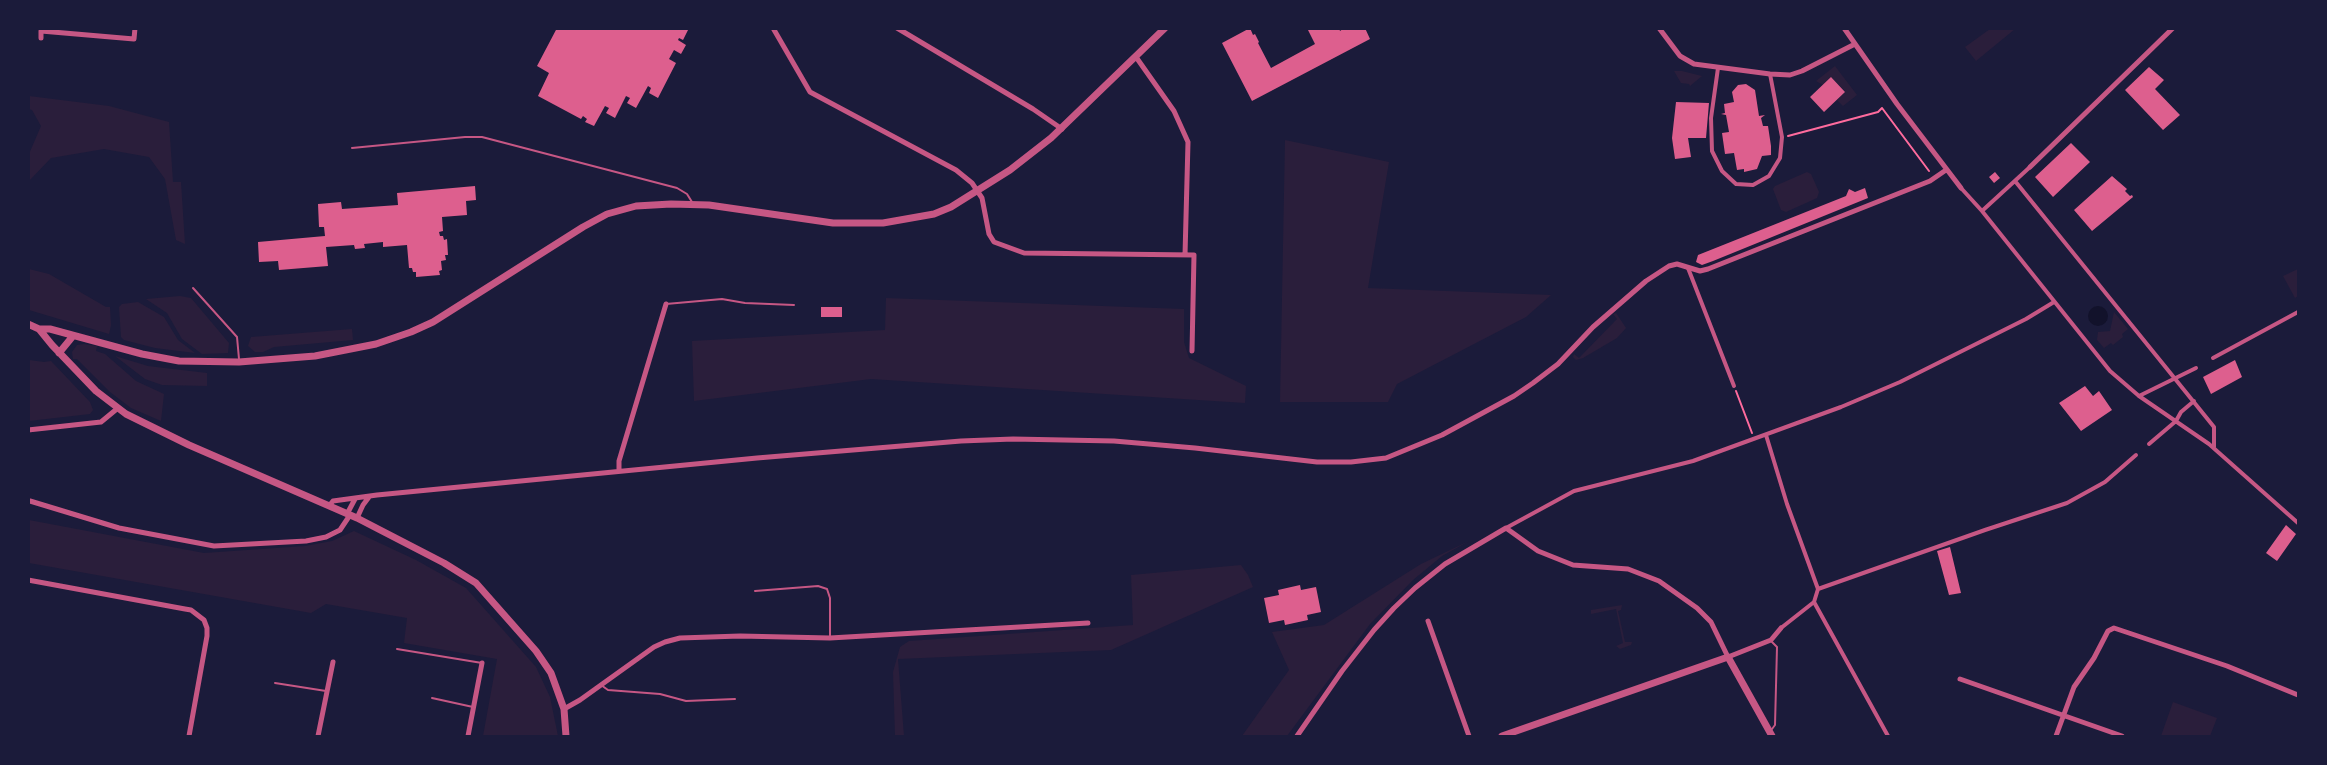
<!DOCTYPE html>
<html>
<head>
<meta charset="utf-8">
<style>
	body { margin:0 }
	#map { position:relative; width:2327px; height:765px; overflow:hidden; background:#1b1b3a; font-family:Commissioner,sans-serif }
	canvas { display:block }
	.frame { position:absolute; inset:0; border:30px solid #1b1b3a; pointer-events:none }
</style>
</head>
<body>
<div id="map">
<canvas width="2327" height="765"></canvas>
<div class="frame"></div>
</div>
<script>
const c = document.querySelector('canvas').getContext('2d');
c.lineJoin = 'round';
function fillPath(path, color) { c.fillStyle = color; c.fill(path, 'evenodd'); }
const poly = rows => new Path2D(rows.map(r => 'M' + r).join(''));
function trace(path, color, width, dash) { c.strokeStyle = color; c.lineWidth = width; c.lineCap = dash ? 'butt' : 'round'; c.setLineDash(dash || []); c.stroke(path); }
const green = poly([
	[1990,29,2015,29,1976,61,1965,47],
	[1835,66,1857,95,1843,106,1837,100,1845,91,1831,77,1823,85,1816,81],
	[1674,71,1682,71,1702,76,1690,86,1689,84,1681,83],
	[29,96,109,106,169,122,173,182,181,182,185,244,176,240,165,179,149,157,104,149,51,158,29,181,29,154,41,126,32,110,29,109],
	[1285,140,1389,162,1368,288,1551,295,1526,317,1397,384,1388,402,1280,402],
	[1807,172,1811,174,1819,192,1817,198,1786,212,1781,210,1773,189,1775,186],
	[29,269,49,274,106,307,110,307,111,325,109,334,29,310],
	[2298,269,2298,296,2295,298,2283,276],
	[180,296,191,298,229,343,228,353,202,354,182,339,167,313,146,299],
	[886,298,1184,309,1184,342,1189,358,1246,386,1245,403,871,379,694,401,692,341,885,330],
	[138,302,164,317,178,340,195,353,155,348,124,340,121,337,119,307,122,304],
	[2114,312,2128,329,2122,334,2123,337,2113,345,2111,343,2104,348,2097,340,2098,332,2110,331],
	[1616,313,1626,328,1617,338,1583,358,1576,360,1573,357,1574,354,1579,358,1617,319,1613,314],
	[352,329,353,340,274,347,263,352,255,352,248,346,251,337],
	[84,344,97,346,96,351,105,354,136,381,164,394,161,421,131,408,110,392,77,359,73,359,72,352,77,345],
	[115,356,148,366,207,373,207,386,162,385,145,379],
	[29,360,44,362,51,361,90,402,93,410,90,414,29,421],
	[29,520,204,553,305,546,332,541,354,531,416,560,466,588,536,667,550,697,558,736,483,736,497,659,404,643,407,618,326,604,311,613,29,563],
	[1469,541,1442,556,1413,580,1370,624,1287,736,1242,736,1289,670,1272,632,1324,625,1421,564],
	[1241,565,1248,575,1253,587,1111,650,898,659,904,736,895,736,893,672,900,647,909,641,1133,625,1131,575],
	[1622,605,1621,610,1618,611,1625,642,1632,642,1631,645,1620,649,1616,646,1623,643,1616,609,1591,614,1591,610],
	[2173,702,2217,718,2210,736,2161,736]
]);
const water = poly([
	'2088 316a10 10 0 1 1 20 0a10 10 0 1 1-20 0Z'
]);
const building = poly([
	[557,28,689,28,683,40,679,38,678,40,686,45,681,54,674,50,669,59,676,63,658,98,649,93,651,88,648,86,636,108,627,103,630,98,626,96,615,118,606,113,609,108,605,106,594,126,585,122,587,119,583,116,581,119,538,96,549,73,537,66],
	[1250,28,1253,35,1255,34,1259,42,1258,43,1271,68,1315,44,1307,28,1339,28,1340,31,1344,28,1365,28,1370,39,1252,101,1222,43],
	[2149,67,2164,80,2155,89,2180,115,2163,130,2125,90],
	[1831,77,1845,92,1824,112,1810,97],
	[1746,84,1755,90,1759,116,1765,115,1761,118,1763,126,1768,126,1771,146,1771,155,1762,156,1757,169,1744,172,1744,169,1737,170,1734,153,1725,154,1722,133,1729,132,1726,115,1721,114,1725,113,1724,104,1734,102,1732,92,1738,85],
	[1676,102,1709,103,1706,138,1688,138,1691,157,1675,159,1672,138],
	[2071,143,2090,162,2053,197,2035,177],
	[1995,172,2000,178,1994,183,1989,177],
	[2112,176,2127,189,2125,191,2130,196,2132,195,2133,197,2092,231,2074,210],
	[475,186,476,200,466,201,467,215,442,217,443,231,439,232,440,236,443,236,444,240,447,239,448,255,445,255,446,260,441,261,442,270,439,271,440,275,416,277,416,272,413,272,412,268,409,268,407,245,383,247,383,242,364,244,365,248,355,249,354,245,326,247,328,266,279,270,278,261,259,262,258,242,325,236,324,227,319,227,318,204,341,202,342,209,398,205,397,193],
	[1865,188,1868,198,1713,261,1702,265,1696,262,1698,255,1846,196,1849,189,1855,192],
	[821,307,842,307,842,317,821,317],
	[2235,360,2242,377,2211,394,2203,377],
	[2085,386,2093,396,2099,391,2112,410,2081,431,2059,403],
	[2286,525,2296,534,2277,561,2266,553],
	[1950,547,1961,593,1949,595,1937,551],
	[1300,585,1301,590,1316,587,1321,612,1307,615,1308,620,1285,625,1284,620,1269,623,1264,598,1279,595,1278,590]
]);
const path = poly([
	[1788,136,1878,112,1882,108,1929,171],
	[1736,391,1752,433]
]);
const service = poly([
	[352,148,465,137,482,137,677,188,687,194,692,202],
	[193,288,237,337,239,359],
	[666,304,722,299,745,303,794,305],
	[755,591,818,586,827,589,830,598,830,638],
	[397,649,482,663],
	[275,683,326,691],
	[601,685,608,690,660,694,686,701,735,699],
	[432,698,473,707],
	[1772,729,1775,725,1777,647,1772,642]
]);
const pedestrian = poly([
	[1718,68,1711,118,1712,151,1722,171,1736,184,1753,185,1769,176,1780,158,1782,137,1770,74],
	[2015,181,2214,427,2214,447],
	[1961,188,1982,211,2110,371,2139,396,2209,444,2298,523],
	[1982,211,2030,167],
	[1688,268,1734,386],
	[2213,358,2298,312],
	[2139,396,2196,368],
	[1766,435,1787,504,1818,589],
	[2149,444,2176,421,2181,412,2194,401],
	[1506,528,1574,491,1693,461,1841,407,1900,382,2026,319,2054,302],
	[1818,589,1985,530,2067,503,2105,482,2136,455],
	[1814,602,1888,736],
	[1781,628,1814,602,1818,589]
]);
const minor = poly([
	[773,28,810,92,956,170,972,183,982,198,989,234,994,242,1024,253,1194,255,1192,351],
	[897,28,1033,109,1062,129],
	[1659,28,1680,56,1694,64,1770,74,1790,75,1802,71,1855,44],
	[1844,28,1897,104,1961,188],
	[41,38,41,31,134,39,135,28],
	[1136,57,1174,111,1188,142,1185,255],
	[2030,167,2173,28],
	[28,430,101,422,118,408],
	[619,471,619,461,666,304],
	[30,501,119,528,214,546,306,541,326,537,340,530,350,515],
	[329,506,333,501,377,495,757,458,961,441,1013,439,1114,441,1195,448,1317,462,1351,462,1386,458,1442,435,1514,396,1533,383,1558,364,1593,327,1646,281,1669,266,1677,264,1700,271,1708,269,1930,181,1946,170],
	[347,514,355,499],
	[357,518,363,505,369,497],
	[28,580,185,609,191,610,204,620,207,628,207,636,189,736],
	[1428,621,1469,736],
	[1960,679,2122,736],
	[564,709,580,700,654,647,665,642,680,638,740,636,830,638,1088,623],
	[318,736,333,662],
	[468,736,482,663],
	[1297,736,1342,671,1374,630,1394,608,1415,588,1445,564,1506,528,1538,551,1573,565,1628,569,1659,581,1697,608,1711,622,1728,657,1771,640,1781,628],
	[2056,736,2074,687,2094,658,2108,631,2114,628,2227,666,2298,695]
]);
const tertiary = poly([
	[28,324,39,329,52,345,96,391,126,414,189,445,357,518,444,563,476,583,536,651,551,673,564,709,566,736],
	[39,329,50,329,142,354,179,361,239,362,315,356,376,344,411,332,433,322,583,227,607,214,636,206,671,204,709,205,833,223,883,223,934,214,951,207,1010,170,1051,138,1165,28],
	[59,353,73,336],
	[1502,736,1728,657,1772,736]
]);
fillPath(green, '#2a1e3b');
fillPath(water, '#12122b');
fillPath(building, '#dd5f8e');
trace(path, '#ff6b9d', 2);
trace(service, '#c65784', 2);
trace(pedestrian, '#c65784', 4);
trace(minor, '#c65784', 5);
trace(tertiary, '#c65784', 7);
</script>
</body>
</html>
